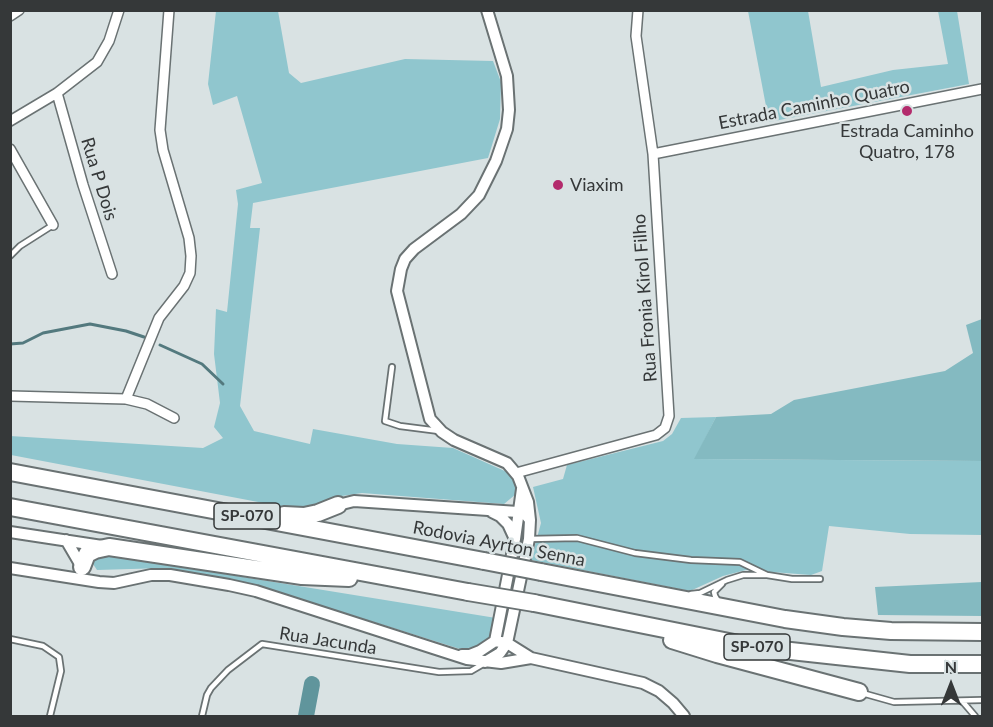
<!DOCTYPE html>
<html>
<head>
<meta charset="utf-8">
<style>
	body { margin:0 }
	#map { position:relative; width:993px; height:727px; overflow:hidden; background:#d9e2e3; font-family:Lato,sans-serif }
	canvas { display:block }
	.frame { position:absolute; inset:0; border:12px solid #353839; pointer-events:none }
	.north { position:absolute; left:921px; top:655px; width:60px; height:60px; -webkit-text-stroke:4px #d9e2e3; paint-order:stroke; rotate:0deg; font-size:16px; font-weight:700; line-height:24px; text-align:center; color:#353839 }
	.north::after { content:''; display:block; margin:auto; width:21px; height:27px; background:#353839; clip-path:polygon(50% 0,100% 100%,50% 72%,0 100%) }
</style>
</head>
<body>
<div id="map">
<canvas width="993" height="727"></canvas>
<div class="frame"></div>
<div class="north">N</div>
</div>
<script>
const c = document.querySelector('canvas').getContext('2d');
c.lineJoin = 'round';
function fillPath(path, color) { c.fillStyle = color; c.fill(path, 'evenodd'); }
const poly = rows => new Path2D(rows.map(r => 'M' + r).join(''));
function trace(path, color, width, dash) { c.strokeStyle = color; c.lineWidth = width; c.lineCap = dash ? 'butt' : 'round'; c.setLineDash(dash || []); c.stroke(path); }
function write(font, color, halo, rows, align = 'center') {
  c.font = font + ' Lato,sans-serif'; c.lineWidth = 5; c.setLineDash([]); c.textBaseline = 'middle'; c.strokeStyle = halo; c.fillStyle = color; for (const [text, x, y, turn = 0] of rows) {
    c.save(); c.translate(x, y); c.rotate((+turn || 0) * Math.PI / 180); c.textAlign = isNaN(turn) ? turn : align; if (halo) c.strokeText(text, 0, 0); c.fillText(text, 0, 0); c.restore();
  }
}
const green = poly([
	[216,11,278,11,289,73,301,83,405,59,493,61,501,82,500,119,488,158,253,203,250,228,260,228,240,406,254,431,310,444,313,429,397,444,453,448,507,472,513,478,516,486,516,494,504,504,362,493,335,497,312,508,295,509,11,455,10,436,203,448,223,438,214,427,220,403,214,354,216,309,227,312,238,204,236,190,262,183,237,96,213,105,208,84],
	[748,11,808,11,821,87,893,70,948,64,938,11,957,11,969,84,769,122],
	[716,417,695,459,982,461,982,535,910,534,829,526,822,571,811,575,746,570,723,576,690,591,531,560,541,523,533,487,563,479,567,465,663,441,672,434,681,418],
	[101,554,496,618,489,638,476,647,460,649,249,583,165,568,97,570,93,564,95,558]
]);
const forest = poly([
	[982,319,982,461,694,459,716,417,771,414,794,400,945,371,973,353,966,325],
	[982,582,982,616,878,615,875,587]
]);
const stream = poly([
	[10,344,23,343,43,333,90,324,126,331,144,337],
	[160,345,202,364,223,384]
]);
const river = poly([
	[306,716,312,684]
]);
const service = poly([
	[10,256,20,246,53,225],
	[392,367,385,421,400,426,439,431],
	[529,539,577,538,635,553,691,560,740,562,767,575,792,579,820,579],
	[691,594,700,593,727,580,743,575,766,575],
	[718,601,715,596,714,592,722,584],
	[10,639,43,646,59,657,61,671,50,716],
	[862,693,894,702,982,700],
	[963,702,975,716],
	[202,716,207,695,211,688,228,670,262,644,439,672,471,671,483,664]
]);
const minor = poly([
	[10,16,19,10],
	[57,93,83,185,112,274],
	[10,121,57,93,97,62,109,41,119,10],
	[10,149,53,225],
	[653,154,982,89],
	[10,396,126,399,147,404,174,418],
	[126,399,159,318,184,286,190,273,191,256,189,238,163,150,160,130,169,10],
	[516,473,656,435,665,428,669,416,653,154,636,36,638,10]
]);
const tertiary = poly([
	[338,505,354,501,518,512,525,514,530,520],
	[492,512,500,516,508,524,514,537],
	[10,532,102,546],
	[66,540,83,569],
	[10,568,99,582,114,583,151,575,170,575,229,585,256,591,467,659,501,663,531,658],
	[495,641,507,643,531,658,643,683,659,691,673,703,684,716],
	[495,641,515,539,522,489],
	[462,655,470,655,480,651,495,641],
	[485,662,500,653,507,643,529,539,530,520,528,502,518,476,507,463,454,440,442,432,430,419,397,291,401,269,405,259,414,249,461,214,479,195,496,161,507,129,509,110,507,76,487,10]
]);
const motorway = poly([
	[10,472,484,561],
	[10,507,468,592],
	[284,515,304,516,318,513,338,505],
	[82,567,87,554,95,550,109,547,302,576,349,578],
	[541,572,785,619,843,627,891,631,982,632],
	[534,603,754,647,910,664,982,664],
	[672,640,717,654,859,692]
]);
const motorwayBridge = poly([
	[484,561,541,572],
	[468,592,534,603]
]);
const markers = [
	[907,111,6,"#b32b6c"],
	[558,185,6,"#b32b6c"]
];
const shields = [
	[247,516,66],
	[757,647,66]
];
const shieldNames = [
	["SP-070",247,516],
	["SP-070",757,647]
];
const streetNames = [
	["Estrada Caminho Quatro",814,105,-11],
	["Rua P Dois",99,179,73],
	["Rua Fronia Kirol Filho",645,298,-94],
	["Rodovia Ayrton Senna",499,544,11],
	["Rua Jacunda",328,641,9]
];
const poiNames = [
	["Estrada Caminho",907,131],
	["Quatro, 178",907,152],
	["Viaxim",570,185,"left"]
];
fillPath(green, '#90c6ce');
fillPath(forest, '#84bac1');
trace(stream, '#53797e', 3);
trace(river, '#60959c', 16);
trace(service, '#6a7273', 8);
trace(minor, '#6a7273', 12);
trace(tertiary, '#6a7273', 14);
trace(motorway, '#6a7273', 20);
trace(service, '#fff', 4.5);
trace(minor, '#fff', 9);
trace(tertiary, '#fff', 10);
trace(motorway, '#fff', 16);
trace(motorwayBridge, '#6a7273', 20, []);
trace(motorwayBridge, '#fff', 16);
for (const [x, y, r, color] of markers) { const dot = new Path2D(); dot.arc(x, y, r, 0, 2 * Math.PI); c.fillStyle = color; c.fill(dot); trace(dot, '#d9e2e3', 2); }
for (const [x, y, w] of shields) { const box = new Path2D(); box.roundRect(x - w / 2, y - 13, w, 26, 4.5); c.fillStyle = '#d9e2e3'; c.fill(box); trace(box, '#353839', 1.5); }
write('bold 16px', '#353839', null, shieldNames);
write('18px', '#353839', '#d9e2e3', streetNames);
write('18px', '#353839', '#d9e2e3', poiNames);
</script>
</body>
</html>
